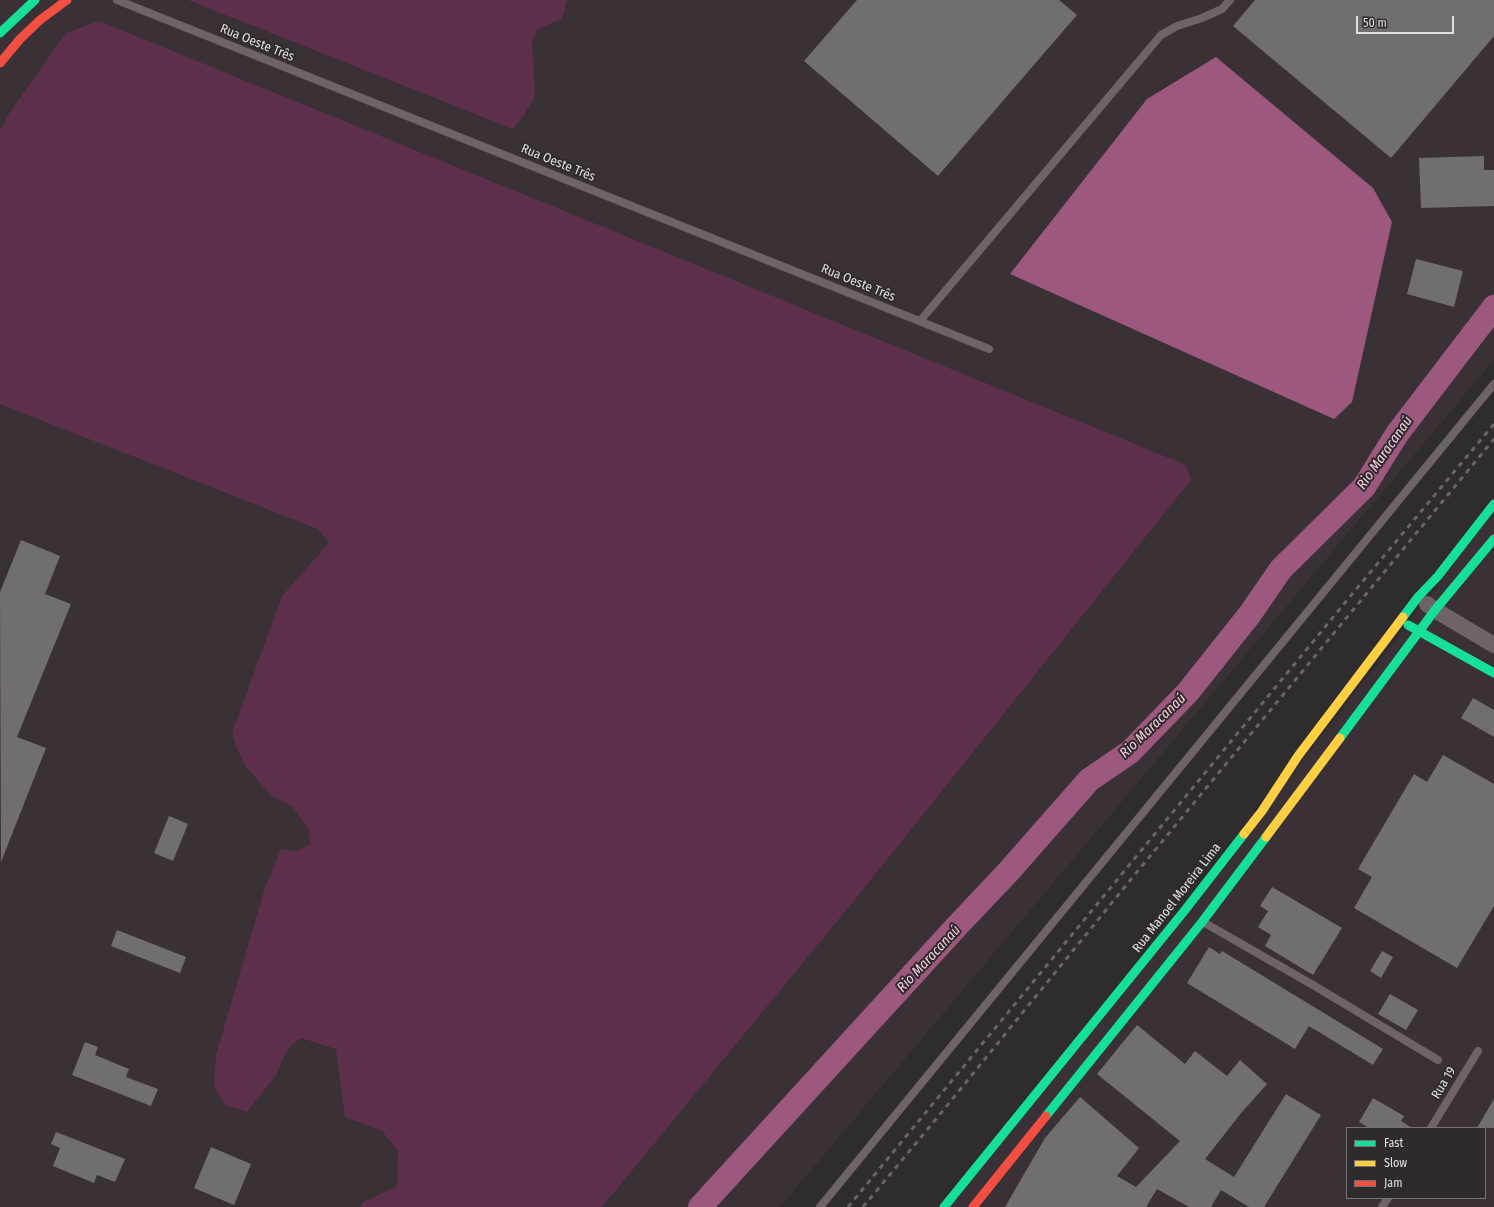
<!DOCTYPE html>
<html>
<head>
<meta charset="utf-8">
<style>
	body { margin:0 }
	#map { position:relative; width:1494px; height:1207px; overflow:hidden; background:#2e2c2d; font-family:"Fira Sans Condensed",sans-serif }
	canvas { display:block }
	.legend { position:absolute; left:1346px; top:1127px; width:140px; height:72px; box-sizing:border-box; background:#2f2b2d; border:1px solid #767375; margin:0; padding:5px 7px; list-style:none; font-size:12px; color:#e1dfe0 }
	.legend li { display:flex; align-items:center; gap:8px; height:20px }
	.legend b { width:20px; border:1px solid #767375 }
	.scale { position:absolute; left:1356px; top:16px; width:98px; height:18px; box-sizing:border-box; border:2px solid #e1dfe0; border-top:0; padding-left:5px; font-size:12px; line-height:14px; white-space:nowrap; color:#e1dfe0; -webkit-text-stroke:3px #2f2b2d; paint-order:stroke }
</style>
</head>
<body>
<div id="map">
<canvas width="1494" height="1207"></canvas>
<ul class="legend">
<li><b style="height:5px;background:#16e098"></b>Fast</li>
<li><b style="height:5px;background:#ffcf43"></b>Slow</li>
<li><b style="height:5px;background:#f24e42"></b>Jam</li>
</ul>
<div class="scale">50 m</div>
</div>
<script>
const c = document.querySelector('canvas').getContext('2d');
c.lineJoin = 'round';
function fillPath(path, color) { c.fillStyle = color; c.fill(path, 'evenodd'); }
const poly = rows => new Path2D(rows.map(r => 'M' + r).join(''));
function trace(path, color, width, dash) { c.strokeStyle = color; c.lineWidth = width; c.lineCap = dash ? 'butt' : 'round'; c.setLineDash(dash || []); c.stroke(path); }
function write(font, color, halo, rows, align = 'center') {
  c.font = font + ' "Fira Sans Condensed",sans-serif'; c.lineWidth = 4; c.setLineDash([]); c.textBaseline = 'middle'; c.strokeStyle = halo; c.fillStyle = color; for (const [text, x, y, turn = 0] of rows) {
    c.save(); c.translate(x, y); c.rotate((+turn || 0) * Math.PI / 180); c.textAlign = isNaN(turn) ? turn : align; if (halo) c.strokeText(text, 0, 0); c.fillText(text, 0, 0); c.restore();
  }
}
const built = poly([
	[0,0,1494,0,1494,360,780,1207,0,1207],
	[1494,512,1494,1207,948,1207,1341,711],
	[1347,1128,1485,1128,1485,1198,1347,1198]
]);
const green = poly([
	[188,0,567,0,562,18,537,30,532,43,535,96,524,115,513,129],
	[99,21,1186,465,1191,480,852,903,602,1207,360,1207,362,1203,397,1186,398,1151,382,1131,345,1117,336,1049,301,1038,288,1048,276,1075,247,1112,225,1105,214,1086,216,1055,265,888,281,849,296,852,310,844,308,828,292,806,272,796,246,767,238,751,232,733,282,596,329,543,318,529,0,404,0,131,8,115,66,33]
]);
const water = poly([
	[1216,57,1373,188,1392,222,1352,402,1334,419,1010,274,1147,99]
]);
const river = poly([
	[700,1207,957,926,1009,871,1089,780,1130,752,1188,692,1250,614,1281,569,1364,487,1397,434,1494,307]
]);
const building = poly([
	[857,0,1059,0,1077,15,938,176,804,61],
	[1255,0,1494,0,1494,36,1391,158,1233,26],
	[1484,156,1484,170,1494,170,1494,206,1421,208,1419,158],
	[1416,259,1463,271,1454,307,1407,294],
	[21,540,60,556,45,594,71,604,17,737,46,748,1,862,0,592],
	[1473,698,1494,710,1494,737,1461,718],
	[1443,755,1494,784,1494,906,1457,968,1354,908,1372,877,1358,869,1414,774,1427,782],
	[169,816,188,824,173,861,154,853],
	[1272,887,1342,928,1313,975,1265,946,1271,935,1258,927,1268,911,1260,906],
	[117,930,186,957,180,973,111,946],
	[1209,947,1220,954,1222,951,1383,1049,1373,1065,1309,1026,1295,1049,1187,983],
	[1382,951,1393,957,1381,978,1370,971],
	[1390,994,1418,1010,1406,1030,1378,1014],
	[1137,1025,1185,1064,1195,1051,1227,1076,1240,1060,1267,1084,1242,1112,1205,1159,1234,1177,1286,1094,1321,1115,1264,1207,1249,1207,1221,1190,1211,1207,1189,1207,1157,1189,1146,1207,1005,1207,1045,1138,1080,1097,1139,1148,1117,1176,1136,1187,1180,1141,1097,1074],
	[85,1042,98,1047,95,1055,129,1069,126,1077,158,1089,151,1106,72,1075],
	[1373,1098,1404,1116,1401,1121,1412,1128,1369,1128,1359,1122],
	[1494,1099,1494,1128,1477,1128],
	[56,1132,125,1159,115,1182,97,1175,94,1183,53,1166,60,1148,51,1144],
	[211,1147,251,1164,234,1205,194,1188]
]);
const lane = poly([
	[117,0,989,349],
	[920,321,1161,35,1177,26,1202,18,1222,9,1230,0],
	[1203,922,1313,985,1438,1060],
	[1431,1128,1478,1051],
	[820,1207,1494,384],
	[1382,1207,1388,1198]
]);
const street = poly([
	[1427,604,1435,610,1494,645]
]);
const fast = poly([
	[0,33,35,0],
	[1403,617,1418,597,1438,576,1494,504],
	[1408,625,1494,673],
	[1340,738,1435,610,1494,539],
	[1046,1116,1202,922,1266,837],
	[944,1207,1185,910,1244,834]
]);
const slow = poly([
	[1244,834,1262,811,1298,756,1403,617],
	[1266,837,1340,738]
]);
const jam = poly([
	[0,63,20,39,40,20,67,0],
	[973,1207,1046,1116]
]);
const rail = poly([
	[848,1207,1353,593,1494,424],
	[863,1207,941,1113,1132,878,1494,439]
]);
const streetNames = [
	["Rua Oeste Três",257,43,22],
	["Rua Oeste Três",558,163,22],
	["Rua Oeste Três",858,283,22],
	["Rua Manoel Moreira Lima",1177,898,-52],
	["Rua 19",1444,1083,-59]
];
const waterNames = [
	["Rio Maracanaú",1385,453,-55],
	["Rio Maracanaú",1153,726,-44],
	["Rio Maracanaú",929,959,-47]
];
fillPath(built, '#3a3136');
fillPath(green, '#5e2f4a');
fillPath(water, '#9c597d');
trace(river, '#9c597d', 24);
fillPath(building, '#706e6f');
trace(lane, '#6e6468', 8);
trace(street, '#6e6468', 16);
trace(fast, '#16e098', 9);
trace(slow, '#ffcf43', 9);
trace(jam, '#f24e42', 9);
trace(rail, '#6a6467', 3, [5, 5]);
write('13px', '#e1dfe0', '#2f2b2d', streetNames);
write('italic 14px', '#facee4', '#2f2b2d', waterNames);
</script>
</body>
</html>
